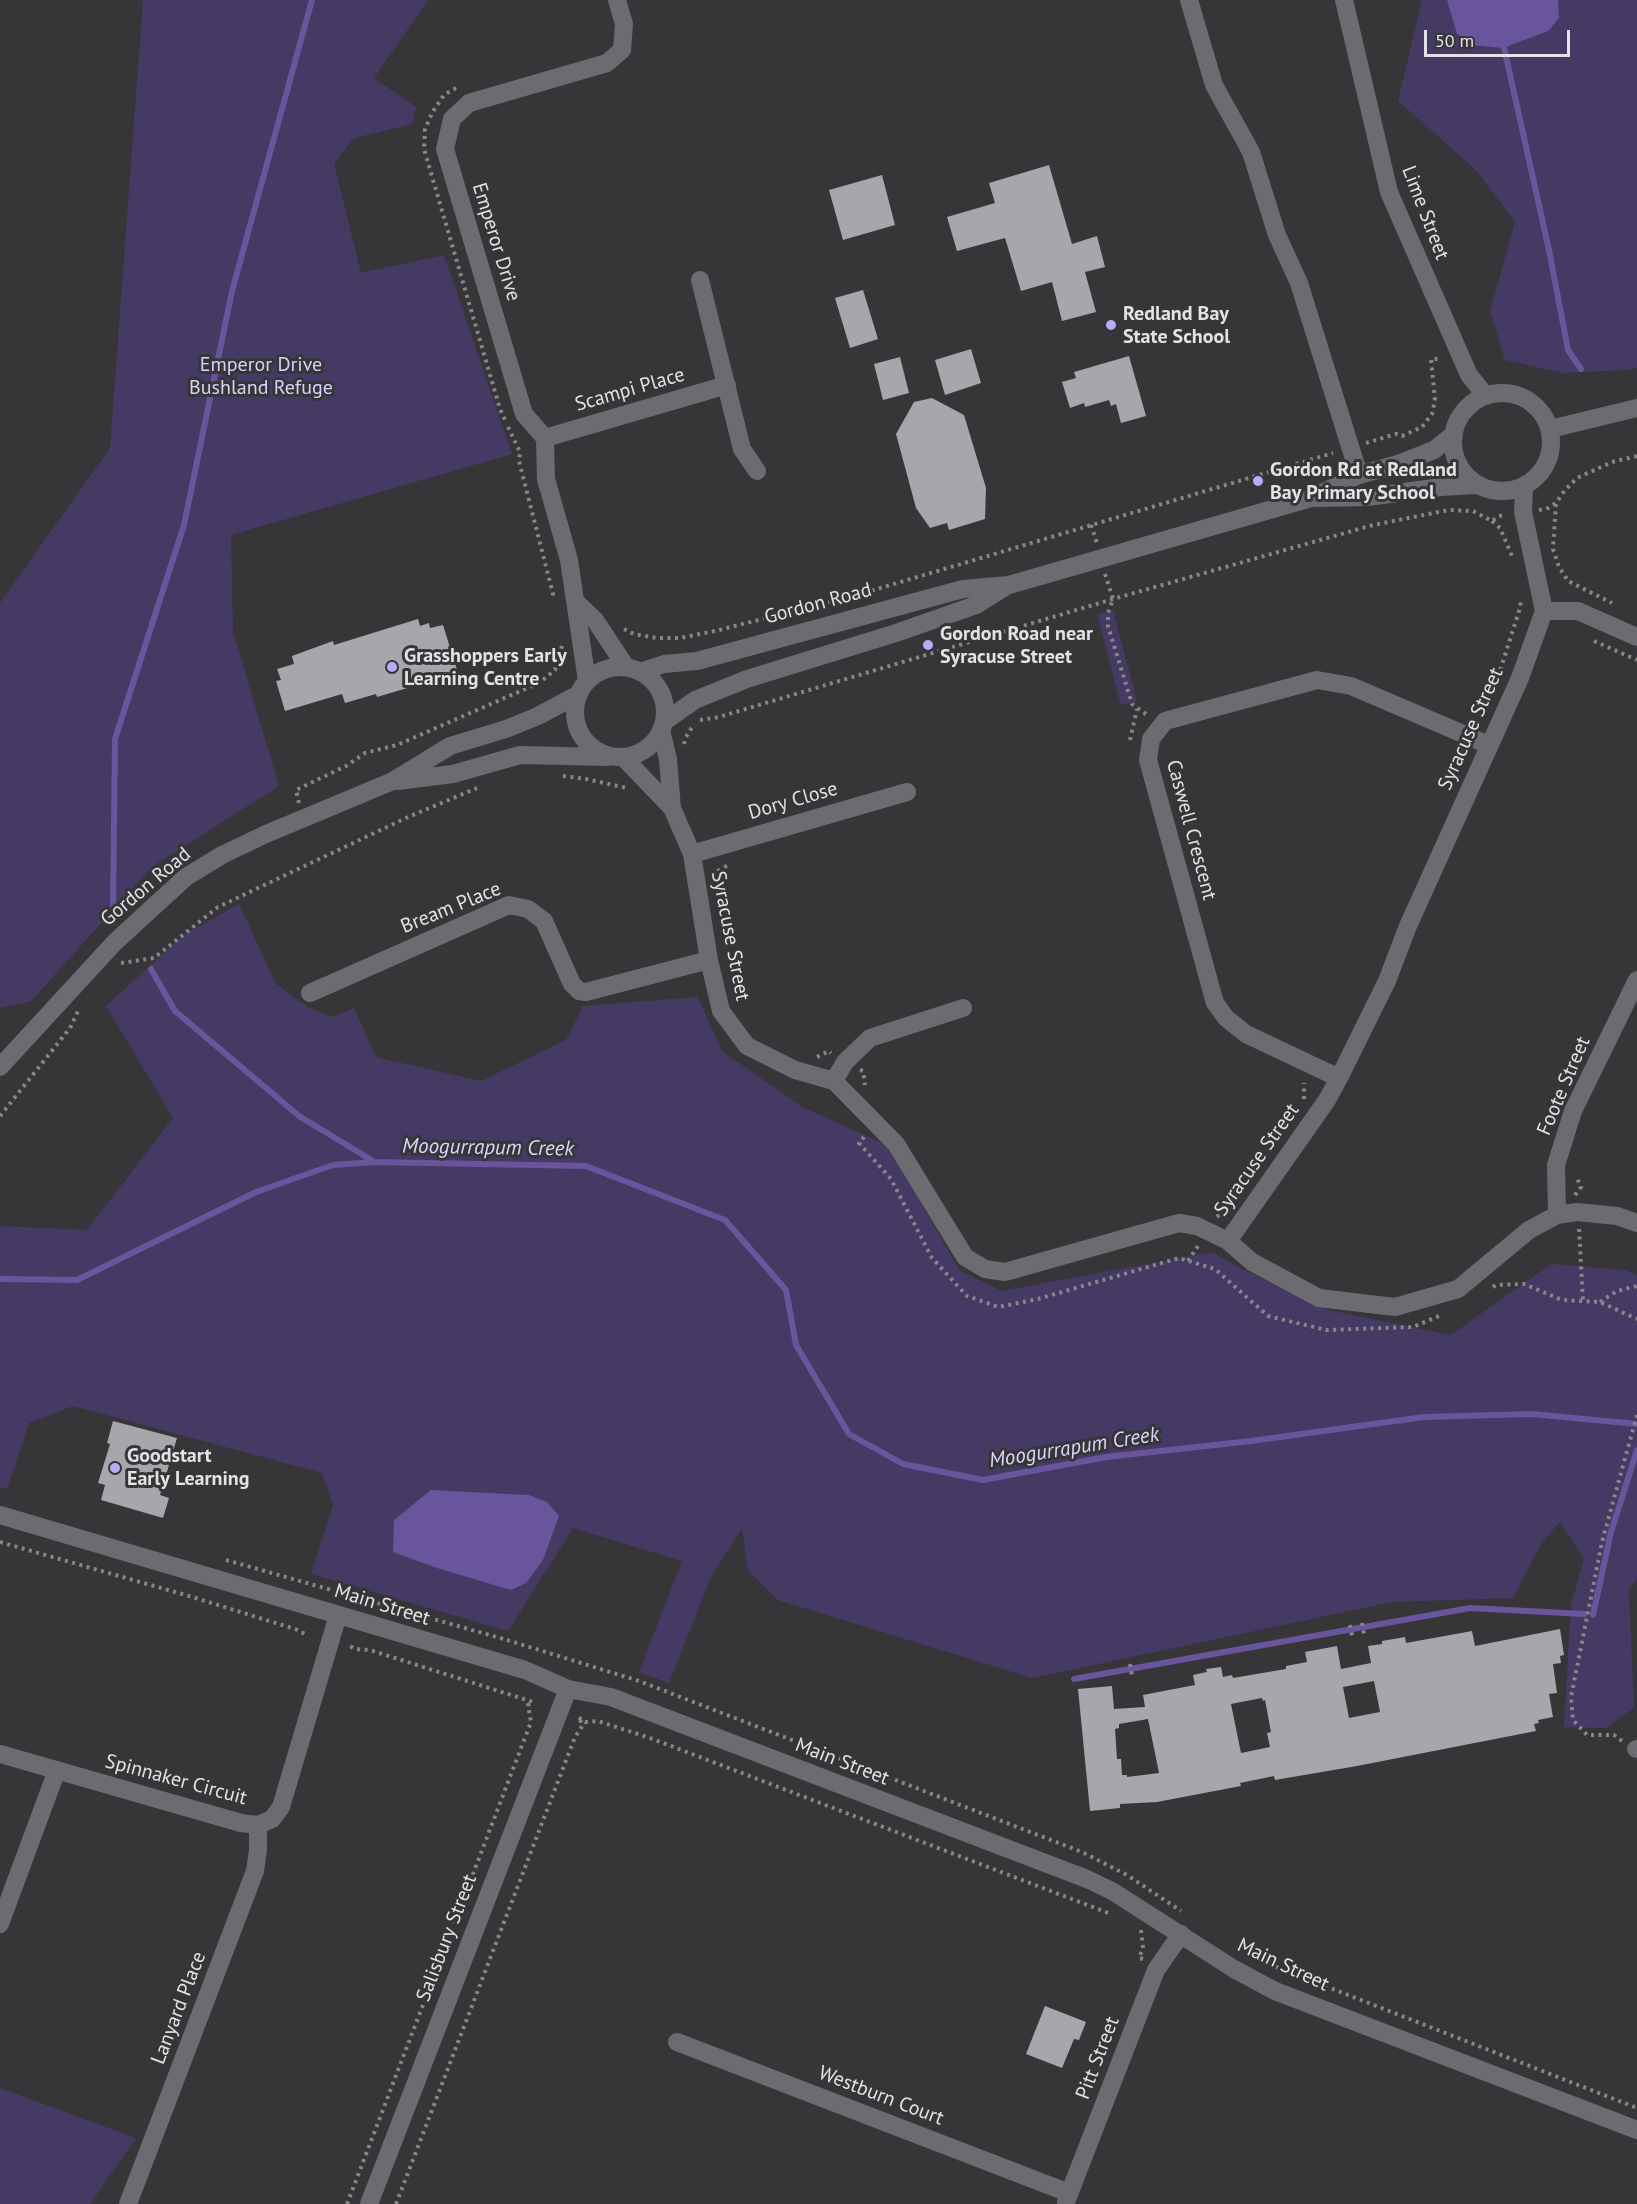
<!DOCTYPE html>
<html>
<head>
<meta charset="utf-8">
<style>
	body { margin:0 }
	#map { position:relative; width:1637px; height:2204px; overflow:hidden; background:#363639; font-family:"PT Sans",sans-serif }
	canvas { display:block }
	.scale { position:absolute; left:1424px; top:30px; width:146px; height:27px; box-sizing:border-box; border:3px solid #e3e3e5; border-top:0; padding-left:8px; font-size:18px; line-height:21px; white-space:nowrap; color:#e3e3e5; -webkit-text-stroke:4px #363639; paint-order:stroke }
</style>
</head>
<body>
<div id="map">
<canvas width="1637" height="2204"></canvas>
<div class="scale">50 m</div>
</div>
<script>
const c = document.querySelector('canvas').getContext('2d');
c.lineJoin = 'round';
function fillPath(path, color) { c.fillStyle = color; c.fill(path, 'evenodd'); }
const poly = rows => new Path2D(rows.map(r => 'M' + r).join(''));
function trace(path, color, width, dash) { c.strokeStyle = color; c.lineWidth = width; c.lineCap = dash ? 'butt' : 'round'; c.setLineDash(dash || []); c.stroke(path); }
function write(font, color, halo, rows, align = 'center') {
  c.font = font + ' "PT Sans",sans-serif'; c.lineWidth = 6; c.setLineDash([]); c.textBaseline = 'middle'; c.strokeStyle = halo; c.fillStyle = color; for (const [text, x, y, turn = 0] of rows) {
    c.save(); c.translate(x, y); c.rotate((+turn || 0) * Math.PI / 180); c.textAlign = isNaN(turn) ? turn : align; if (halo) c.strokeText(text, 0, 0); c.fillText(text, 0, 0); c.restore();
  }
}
const green = poly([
	[143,0,428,0,374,78,416,107,412,124,354,138,334,164,361,273,444,255,512,454,231,535,233,632,279,786,152,867,31,1001,0,1008,0,603,110,448],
	[1422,0,1637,0,1637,368,1625,370,1563,373,1505,360,1490,311,1515,222,1475,169,1398,101],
	[1113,610,1137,701,1121,705,1097,614],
	[239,904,276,984,309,1008,334,1017,354,1008,376,1057,481,1081,566,1040,583,1006,698,997,722,1051,802,1107,889,1146,959,1270,1002,1291,1212,1252,1242,1269,1328,1310,1451,1335,1551,1264,1625,1270,1637,1275,1637,1578,1629,1591,1634,1708,1606,1728,1564,1727,1571,1605,1584,1559,1560,1522,1542,1542,1513,1598,1392,1602,1032,1678,778,1600,748,1570,742,1528,711,1577,669,1683,639,1672,682,1561,573,1528,508,1631,311,1574,333,1505,322,1473,73,1406,29,1423,7,1489,0,1487,0,1226,87,1230,173,1118,106,1006,184,935],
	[0,2088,136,2138,90,2204,0,2204]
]);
const water = poly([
	[1447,0,1558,0,1559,18,1548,31,1503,48,1472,45,1457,34],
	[431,1490,529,1495,547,1502,559,1516,543,1560,526,1583,511,1590,437,1568,393,1552,394,1520]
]);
const stream = poly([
	[1503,43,1549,250,1568,350,1581,369],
	[113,908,115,739,184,525,232,291,312,0],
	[151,969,175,1011,299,1116,373,1161],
	[0,1279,77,1280,256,1192,333,1165,374,1162,586,1166,725,1220,786,1290,796,1345,849,1434,903,1464,983,1480,1106,1457,1251,1441,1424,1417,1532,1414,1637,1424],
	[1593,1615,1611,1532,1637,1450],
	[1074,1679,1470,1608,1584,1614]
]);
const building = poly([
	[1049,165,1072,244,1097,236,1105,267,1085,272,1096,312,1062,321,1052,282,1021,291,1005,238,957,251,947,217,995,203,989,183],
	[882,175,895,225,843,240,829,190],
	[863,290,878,339,850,348,835,298],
	[971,349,981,383,945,395,935,360],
	[1129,356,1146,416,1121,423,1116,404,1111,406,1109,400,1085,407,1084,403,1070,408,1062,382,1076,378,1074,372],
	[900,357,909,393,883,400,874,364],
	[932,398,964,415,986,488,985,519,949,530,947,523,930,528,916,508,896,434,914,402],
	[418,619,420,626,429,623,430,628,443,625,458,673,377,697,376,694,345,703,342,694,285,711,276,681,281,680,277,669,294,664,292,656,333,641,334,645],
	[113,1421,177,1438,160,1495,169,1498,163,1518,101,1500,105,1485,98,1483,110,1444,107,1443],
	[1560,1629,1564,1655,1560,1656,1561,1663,1553,1664,1557,1693,1549,1694,1553,1717,1538,1720,1539,1723,1534,1724,1536,1731,1357,1766,1275,1780,1274,1776,1240,1783,1241,1786,1157,1802,1120,1804,1120,1808,1090,1811,1078,1689,1112,1686,1114,1709,1145,1707,1143,1695,1195,1685,1193,1675,1207,1672,1206,1669,1221,1667,1223,1677,1232,1675,1233,1678,1286,1669,1286,1666,1307,1662,1305,1652,1337,1646,1341,1669,1371,1663,1368,1646,1382,1644,1382,1641,1405,1637,1406,1643,1472,1631,1475,1646],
	[1374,1681,1380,1712,1349,1718,1343,1687],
	[1262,1698,1263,1701,1265,1700,1271,1732,1267,1733,1270,1747,1241,1753,1231,1704],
	[1148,1719,1159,1773,1127,1777,1127,1775,1122,1775,1121,1759,1117,1759,1115,1729,1119,1728,1119,1724],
	[1045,2006,1086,2022,1079,2040,1074,2039,1062,2068,1026,2054]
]);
const path = poly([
	[456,88,444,95,432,113,425,129,424,149,500,409,505,420],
	[508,427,520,452,519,461,554,598],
	[1366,443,1396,434,1402,436,1422,427,1432,414,1435,400,1431,359,1442,359],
	[1556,504,1553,549,1559,567,1568,581,1612,603],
	[1539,510,1548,508,1556,503,1565,490,1577,478,1612,462,1637,456],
	[1492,521,1500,528,1512,556],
	[1091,525,1097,543],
	[1105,574,1113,599,1108,613,1108,626,1132,704,1147,715],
	[624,629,634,634,657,638,680,638,715,631,857,595,1333,453],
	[1594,641,1637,660],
	[1498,677,1520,608,1521,599],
	[700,720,719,717,1113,599,1373,525,1449,510,1473,511,1492,521,1499,516,1505,515],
	[1474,722,1485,706],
	[1130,740,1137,709],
	[684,744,686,737,694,724],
	[1458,767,1461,750],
	[563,776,586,779,627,788],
	[299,803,296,790,346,766,365,753,397,745,539,683,555,670,562,646],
	[715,878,718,871,728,865,727,863],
	[121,963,154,958,218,907,406,818,477,788],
	[817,1057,829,1051,831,1053],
	[860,1070,863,1071,865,1085],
	[1304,1099,1304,1083],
	[0,1116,70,1028,78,1011],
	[864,1137,859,1143,891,1179,932,1258,967,1296,998,1307,1038,1299,1179,1258,1215,1269,1268,1316,1326,1330,1413,1327,1439,1316],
	[1575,1195,1581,1187,1576,1176],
	[1217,1217,1229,1205],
	[1579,1229,1583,1301],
	[1188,1261,1198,1246],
	[1493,1287,1496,1285,1524,1284,1562,1300,1600,1302,1637,1319],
	[1600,1302,1617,1291,1637,1286],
	[0,1542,189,1596,295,1629,307,1635],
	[226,1560,507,1640],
	[1362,1623,1364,1634],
	[1350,1625,1352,1636],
	[507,1640,639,1681,1082,1852,1127,1875,1181,1911],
	[1130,1664,1132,1675],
	[1622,1741,1614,1735,1587,1735,1573,1720,1571,1697,1602,1542,1637,1415],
	[1141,1930,1143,1948,1139,1958,1143,1959],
	[1269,1964,1637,2108],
	[347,2204,531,1722,528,1705,533,1702,370,1650,355,1649,348,1645],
	[396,2204,575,1737,583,1725,578,1717,585,1722,598,1721,650,1738,1111,1914]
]);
const minor = poly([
	[1189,0,1214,85,1251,152,1277,235,1299,283,1359,475],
	[1344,0,1389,192,1469,375,1486,396],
	[700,280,742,449,757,471],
	'1453 442a49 49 0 1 1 98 0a49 49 0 1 1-98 0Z',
	[1550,429,1637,408],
	[545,438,727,385],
	[1317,498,1367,497,1441,487,1477,485],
	[576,602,595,620,626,667],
	[1544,611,1578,611,1637,637],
	'575 712a45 45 0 1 1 90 0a45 45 0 1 1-90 0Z',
	[640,672,664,664,697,661,963,589,1009,585,1311,498,1359,475,1398,464,1434,450,1454,434],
	[587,681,569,560,546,479,545,438,524,414,445,149,452,119,469,103,607,63,622,50,624,24,617,0],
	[664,722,695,700,747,679,896,633,976,605,1005,587],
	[661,730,668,759,672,808],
	[623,757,672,808,692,854,709,960,721,1011,747,1046,795,1070,834,1081,896,1144,965,1257,985,1269,1005,1272,1179,1223,1197,1226,1228,1241,1327,1100,1339,1078,1387,981,1408,926,1520,678,1544,611,1523,512,1524,487],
	[398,781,453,774,520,755,608,757],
	[692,854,907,792],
	[310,993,509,905,528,909,544,921,572,984,579,991,586,992,709,960],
	[0,1067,115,942,186,877,222,855,266,834,393,781,450,746,506,729,538,716,579,694],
	[1339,1078,1246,1034,1226,1018,1215,1003,1148,760,1151,739,1165,721,1317,680,1351,686,1489,745],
	[834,1081,845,1062,870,1038,963,1008],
	[1557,1215,1556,1165,1573,1111,1637,980],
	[1228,1241,1252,1262,1319,1298,1395,1307,1458,1289,1529,1230,1557,1215,1577,1212,1617,1216,1637,1223],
	[0,1515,525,1670,568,1689,611,1697,1087,1879,1112,1891,1234,1969,1275,1991,1637,2130],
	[1636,1749,1637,1749],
	[0,1754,241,1823,258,1825,272,1819,281,1807,338,1615],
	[0,1924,57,1770],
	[677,2042,1069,2193],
	[1066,2202,1156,1970,1181,1934],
	[128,2204,255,1871,258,1850,258,1825],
	[369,2204,568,1689]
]);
const markers = [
	[1111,325,6,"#bcaaf6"],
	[1258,481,6,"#bcaaf6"],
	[928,645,6,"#bcaaf6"],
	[392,667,6,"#bcaaf6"],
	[115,1468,6,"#bcaaf6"]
];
const streetNames = [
	["Lime Street",1425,213,69],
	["Emperor Drive",496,242,73],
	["Scampi Place",630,390,-16],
	["Gordon Road",818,604,-15],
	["Syracuse Street",1471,729,-66],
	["Dory Close",793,801,-16],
	["Caswell Crescent",1191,830,75],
	["Gordon Road",146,887,-40],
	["Bream Place",451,908,-22],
	["Syracuse Street",730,936,79],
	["Foote Street",1564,1086,-67],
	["Syracuse Street",1257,1160,-55],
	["Main Street",382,1605,17],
	["Main Street",842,1762,21],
	["Spinnaker Circuit",176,1780,15],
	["Salisbury Street",447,1938,-69],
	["Main Street",1283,1965,25],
	["Lanyard Place",179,2008,-69],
	["Pitt Street",1098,2058,-69],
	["Westburn Court",881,2096,21]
];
const poiNames = [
	["Redland Bay",1123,314],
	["State School",1123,337],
	["Gordon Rd at Redland",1270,470],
	["Bay Primary School",1270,493],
	["Gordon Road near",940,634],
	["Syracuse Street",940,657],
	["Grasshoppers Early",404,656],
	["Learning Centre",404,679],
	["Goodstart",127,1456],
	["Early Learning",127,1479]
];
const parkNames = [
	["Emperor Drive",261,365],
	["Bushland Refuge",261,388]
];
const waterNames = [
	["Moogurrapum Creek",488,1148,1],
	["Moogurrapum Creek",1074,1448,-9]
];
fillPath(green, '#453a63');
fillPath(water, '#69559c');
trace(stream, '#69559c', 6);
fillPath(building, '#a7a7ab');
trace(path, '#87878a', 4, [3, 4.5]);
trace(minor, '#6c6b6f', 18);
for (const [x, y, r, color] of markers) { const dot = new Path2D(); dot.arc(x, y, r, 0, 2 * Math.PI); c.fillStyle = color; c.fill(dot); trace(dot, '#363639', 2); }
write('20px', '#e3e3e5', '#363639', streetNames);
write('bold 20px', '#e3e3e5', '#363639', poiNames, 'left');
write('20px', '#d9d1fa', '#363639', parkNames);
write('italic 21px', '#ddd5fe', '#363639', waterNames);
</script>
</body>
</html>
